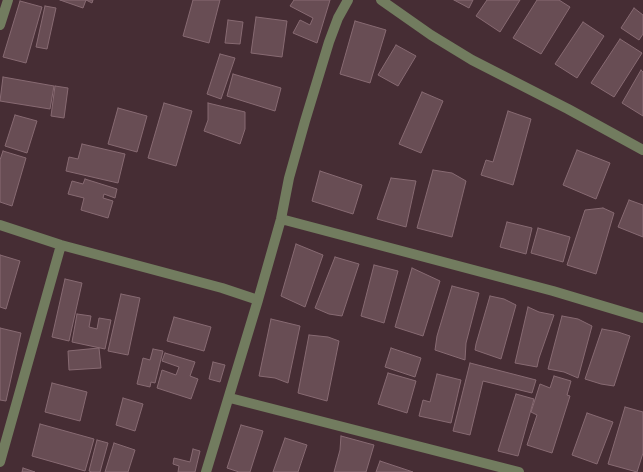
<!DOCTYPE html>
<html>
<head>
<meta charset="utf-8">
<style>
	body { margin:0 }
	canvas { display:block; background:#462d34 }
</style>
</head>
<body>
<canvas width="643" height="472"></canvas>
<script>
const c = document.querySelector('canvas').getContext('2d');
c.lineJoin = 'round';
function fillPath(path, color) { c.fillStyle = color; c.fill(path, 'evenodd'); }
const poly = rows => new Path2D(rows.map(r => 'M' + r).join(''));
function trace(path, color, width, dash) { c.strokeStyle = color; c.lineWidth = width; c.lineCap = dash ? 'butt' : 'round'; c.setLineDash(dash || []); c.stroke(path); }
const building = poly([
	[60,0,93,0,92,3,86,0,83,8,60,0],
	[193,0,220,0,209,43,183,36,193,0],
	[294,0,330,0,317,43,293,33,300,20,310,25,313,18,290,6,294,0],
	[454,0,473,0,469,8,454,0],
	[487,0,520,0,500,32,476,16,487,0],
	[537,0,559,0,570,7,541,54,513,38,537,0],
	[20,1,42,7,26,63,3,57,20,1],
	[45,6,56,8,47,49,36,47,45,6],
	[634,8,643,15,643,34,639,40,621,28,634,8],
	[256,17,287,21,282,57,251,53,256,17],
	[228,20,243,22,240,44,225,43,228,20],
	[355,21,386,30,370,83,340,74,355,21],
	[583,22,604,36,577,78,555,64,583,22],
	[620,39,642,53,614,97,591,83,620,39],
	[396,45,416,56,398,86,378,75,396,45],
	[220,54,235,58,221,99,207,94,220,54],
	[641,70,643,72,643,116,622,103,641,70],
	[233,74,281,88,275,111,227,96,233,74],
	[3,77,54,86,50,109,0,101,3,77],
	[55,86,68,88,64,118,51,116,55,86],
	[422,92,443,101,421,153,399,144,422,92],
	[164,103,192,111,176,166,148,158,164,103],
	[208,103,245,112,245,129,240,144,204,131,208,120,208,103],
	[118,108,147,116,137,152,108,144,118,108],
	[508,111,531,119,513,185,481,175,486,160,493,162,508,111],
	[15,115,37,121,27,153,5,146,15,115],
	[82,144,125,154,118,183,66,171,69,157,78,159,82,144],
	[577,150,610,163,596,199,563,185,577,150],
	[3,151,26,158,12,206,0,202,0,160,3,151],
	[433,170,452,173,466,181,452,237,417,228,433,170],
	[320,171,362,185,353,214,312,201,320,171],
	[391,178,416,181,406,227,377,219,391,178],
	[85,179,117,189,115,198,104,194,103,198,113,201,108,218,81,210,84,198,68,194,72,181,83,184,85,179],
	[629,200,643,205,643,237,618,227,629,200],
	[603,208,614,213,596,274,567,265,585,210,603,208],
	[507,222,532,228,526,254,500,247,507,222],
	[538,228,570,237,563,262,531,253,538,228],
	[296,244,323,255,305,307,281,296,296,244],
	[0,255,20,261,6,309,0,307,0,255],
	[335,257,359,264,342,316,329,314,315,308,335,257],
	[374,265,398,271,384,323,361,316,374,265],
	[412,268,440,281,423,336,395,327,412,268],
	[65,279,82,283,69,341,52,337,65,279],
	[452,286,479,293,466,343,465,360,435,350,437,336,452,286],
	[121,294,140,298,128,355,108,351,121,294],
	[490,296,504,299,516,305,501,359,475,350,476,344,490,296],
	[528,307,539,312,554,315,539,358,537,367,515,363,528,307],
	[77,314,91,316,89,327,97,329,99,318,111,320,105,349,72,342,77,314],
	[562,316,578,319,592,326,578,378,564,372,548,369,562,316],
	[174,317,211,327,204,351,167,341,174,317],
	[271,319,300,326,288,383,275,378,259,376,271,319],
	[0,328,21,333,6,401,0,400,0,328],
	[602,329,618,332,630,336,614,386,601,384,585,379,602,329],
	[309,335,328,337,339,341,327,401,298,393,309,335],
	[99,348,101,368,69,370,68,351,99,348],
	[391,348,421,358,415,377,385,367,391,348],
	[153,349,163,351,155,383,151,382,150,387,137,384,143,358,150,360,153,349],
	[165,353,195,362,190,376,198,379,191,399,157,388,162,370,176,375,179,367,162,361,165,353],
	[213,362,225,365,220,382,209,379,213,362],
	[470,363,536,380,532,393,483,381,470,435,453,431,470,363],
	[388,373,416,381,407,413,378,404,388,373],
	[437,374,461,380,451,423,419,416,423,400,430,402,437,374],
	[554,376,571,381,567,395,570,396,552,453,527,445,537,415,531,412,540,384,550,388,554,376],
	[52,383,87,392,80,421,45,412,52,383],
	[516,394,534,399,518,456,498,451,516,394],
	[123,398,143,404,135,431,116,425,123,398],
	[625,407,643,412,643,453,637,472,608,464,625,407],
	[587,413,613,422,597,464,572,455,587,413],
	[40,424,94,439,85,471,32,456,40,424],
	[241,425,263,431,250,472,239,472,227,468,241,425],
	[341,436,374,445,366,472,334,472,340,450,341,436],
	[285,438,307,445,298,472,273,472,285,438],
	[97,440,108,443,100,472,92,472,89,471,97,440],
	[114,443,135,450,128,472,105,472,114,443],
	[193,449,200,451,195,472,178,472,179,466,173,464,174,458,190,462,193,449],
	[380,461,413,472,376,472,380,461],
	[23,468,35,472,22,472,23,468]
]);
const minor = poly([
	[381,0,431,35,472,60,568,109,643,150],
	[0,25,8,0],
	[281,219,553,291,643,318],
	[0,225,61,245,222,288,258,300,281,219,289,178,305,121,329,42,338,18,348,0],
	[230,398,519,472],
	[0,462,61,245],
	[206,472,258,300]
]);
fillPath(building, '#684d54');
trace(building, '#876a72', 1);
trace(minor, '#727c5f', 10);
</script>
</body>
</html>
